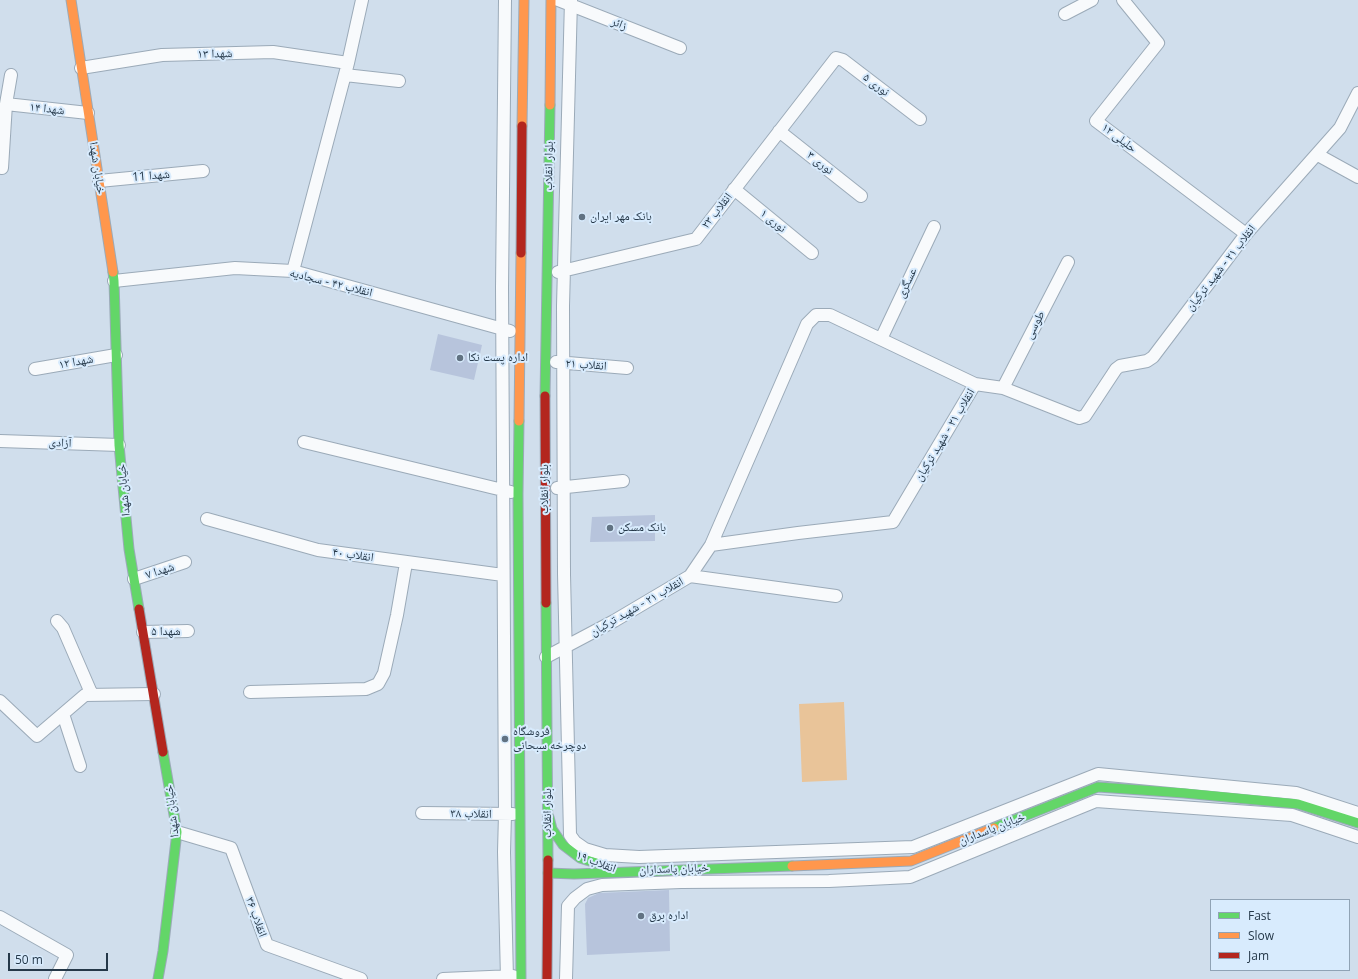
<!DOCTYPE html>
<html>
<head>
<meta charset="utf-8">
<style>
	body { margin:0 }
	#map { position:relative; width:1358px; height:979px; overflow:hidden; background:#d0deec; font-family:"Open Sans",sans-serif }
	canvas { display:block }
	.legend { position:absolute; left:1210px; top:899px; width:140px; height:72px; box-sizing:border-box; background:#d8ebfd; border:1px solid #90a3b5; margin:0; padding:5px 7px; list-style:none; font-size:12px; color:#253849 }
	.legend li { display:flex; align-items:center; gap:8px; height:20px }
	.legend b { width:20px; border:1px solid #90a3b5 }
	.scale { position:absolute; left:8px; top:953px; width:100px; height:18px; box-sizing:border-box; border:2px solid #253849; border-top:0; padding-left:5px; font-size:12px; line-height:14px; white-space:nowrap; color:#253849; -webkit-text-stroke:3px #d8ebfd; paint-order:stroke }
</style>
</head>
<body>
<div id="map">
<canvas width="1358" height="979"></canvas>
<ul class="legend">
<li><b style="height:5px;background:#63d668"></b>Fast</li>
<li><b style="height:5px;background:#ff974d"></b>Slow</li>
<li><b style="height:5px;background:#b3261e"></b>Jam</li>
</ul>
<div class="scale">50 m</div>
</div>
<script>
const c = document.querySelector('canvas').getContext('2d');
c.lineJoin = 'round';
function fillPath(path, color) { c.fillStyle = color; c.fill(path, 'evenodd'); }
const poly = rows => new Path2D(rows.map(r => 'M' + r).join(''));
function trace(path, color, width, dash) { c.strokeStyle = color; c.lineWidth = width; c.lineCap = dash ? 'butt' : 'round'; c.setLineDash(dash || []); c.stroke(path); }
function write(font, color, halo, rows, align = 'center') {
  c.font = font + ' "Open Sans","Noto Naskh Arabic",sans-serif'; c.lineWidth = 4; c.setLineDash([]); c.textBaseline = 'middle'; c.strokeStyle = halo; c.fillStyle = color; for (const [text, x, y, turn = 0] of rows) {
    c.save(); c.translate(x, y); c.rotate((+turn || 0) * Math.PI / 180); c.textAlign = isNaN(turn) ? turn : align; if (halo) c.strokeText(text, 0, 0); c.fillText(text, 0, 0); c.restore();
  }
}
const green = poly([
	[844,702,847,780,802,782,799,704]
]);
const building = poly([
	[438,334,482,345,474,380,430,370],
	[655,515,655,541,590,542,592,517],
	[669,890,670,951,587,955,585,904,588,898,599,893]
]);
const street = poly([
	[505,0,502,288,505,814,504,852,507,979],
	[558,0,680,48],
	[571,0,563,306,564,574,570,835,575,842,585,849,605,855,639,857,913,847,1098,774,1296,793,1358,813],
	[1123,0,1158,43,1096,121,1246,234],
	[1065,14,1092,0],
	[81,68,162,55,273,52,348,63],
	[345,75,399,81],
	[6,104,88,113],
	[779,131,861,196],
	[1318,155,1358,177],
	[2,168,6,104,11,75],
	[99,181,203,171],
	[734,189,812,253],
	[293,271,348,63,362,0],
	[558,272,696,239,836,58,843,60,920,119],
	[114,281,235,268,293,271,510,331],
	[881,339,934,227],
	[556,362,627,368],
	[35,369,116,355],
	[1003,388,1068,262],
	[0,441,119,445],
	[304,442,511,492],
	[557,488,623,481],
	[207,519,318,550,503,575],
	[711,545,807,324,816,315,830,315,975,384],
	[690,576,836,596],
	[134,579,185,562],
	[57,621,63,628,92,695],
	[143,632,188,631],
	[546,657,614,621,690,576,711,545,798,533,893,522,975,384,1003,388,1079,418,1085,416,1116,369,1120,366,1147,361,1153,357,1246,234,1340,128,1358,93],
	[250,692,366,689,378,684,384,673,397,615,406,563],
	[0,701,37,736,85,695,154,694],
	[63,714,80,766],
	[422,813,513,814],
	[177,832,231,848,267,945,361,979],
	[0,917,67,955,55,979],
	[443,979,513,976],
	[566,979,568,906,575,898,587,889,602,885,681,882,829,881,910,877,1096,801,1292,815,1358,837]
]);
const fast = poly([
	[113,272,114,281,119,445,129,549,139,609],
	[545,396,550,105],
	[519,421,518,494,521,979],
	[546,603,548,860],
	[549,817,552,829,563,845,580,858,609,867],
	[994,828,1098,787,1184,793,1298,804,1358,823],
	[548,873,574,874,792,866],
	[158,979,163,951,177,832,163,752]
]);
const slow = poly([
	[71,0,113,272],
	[550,105,551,0],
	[522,126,524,0],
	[519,421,521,253],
	[792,866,911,861,994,828]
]);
const jam = poly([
	[521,253,522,126],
	[545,396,546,603],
	[139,609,163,752],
	[547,979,548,860]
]);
const markers = [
	[582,217,4,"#617282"],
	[460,358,4,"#617282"],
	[610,528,4,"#617282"],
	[505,739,4,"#617282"],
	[641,916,4,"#617282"]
];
const streetNames = [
	["زائر",619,24,22],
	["شهدا ۱۳",215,54,-1],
	["نوری ۵",876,85,37],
	["شهدا ۱۴",47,109,6],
	["حلیلی ۱۲",1119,138,37],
	["نوری ۳",820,163,38],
	["بلوار انقلاب",549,166,-89],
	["خیابان شهدا",97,168,81],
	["شهدا 11",151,176,-5],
	["انقلاب ۲۳",717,211,-52],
	["نوری ۱",773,221,39],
	["انقلاب ۲۱ - شهید ترکیان",1221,268,-52],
	["انقلاب ۴۲ - سجادیه",331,283,14],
	["عسگری",907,283,-65],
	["طوسی",1035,325,-63],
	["شهدا ۱۲",76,362,-10],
	["انقلاب ۲۱",586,365,4],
	["انقلاب ۲۱ - شهید ترکیان",945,435,-59],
	["آزادی",60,443,2],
	["بلوار انقلاب",545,489,-90],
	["خیابان شهدا",124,490,-95],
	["انقلاب ۴۰",353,555,8],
	["شهدا ۷",160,571,-18],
	["انقلاب ۲۱ - شهید ترکیان",637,607,-30],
	["شهدا ۵",166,632],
	["خیابان شهدا",172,811,-97],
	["بلوار انقلاب",548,813,-90],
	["انقلاب ۳۸",471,814,1],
	["خیابان پاسداران",992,829,-21],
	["انقلاب ۱۹",596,862,21],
	["خیابان پاسداران",674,869,-2],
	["انقلاب ۳۶",256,917,70]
];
const poiNames = [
	["بانک مهر ایران",590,217],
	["اداره پست نکا",468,358],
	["بانک مسکن",618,528],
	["فروشگاه",513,732],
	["دوچرخه سبحانی",513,746],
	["اداره برق",649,916]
];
fillPath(green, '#e9c499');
fillPath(building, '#b7c4dc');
trace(street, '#9baab8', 14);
trace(fast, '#9baab8', 11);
trace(slow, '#9baab8', 11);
trace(jam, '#9baab8', 11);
trace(street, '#f8fafc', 12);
trace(fast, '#63d668', 9);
trace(slow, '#ff974d', 9);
trace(jam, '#b3261e', 9);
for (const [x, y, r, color] of markers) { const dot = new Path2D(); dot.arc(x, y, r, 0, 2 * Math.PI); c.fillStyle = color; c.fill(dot); trace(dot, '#d8ebfd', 1.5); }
write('12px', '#253849', '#d8ebfd', streetNames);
write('12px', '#253849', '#d8ebfd', poiNames, 'left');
</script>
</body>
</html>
